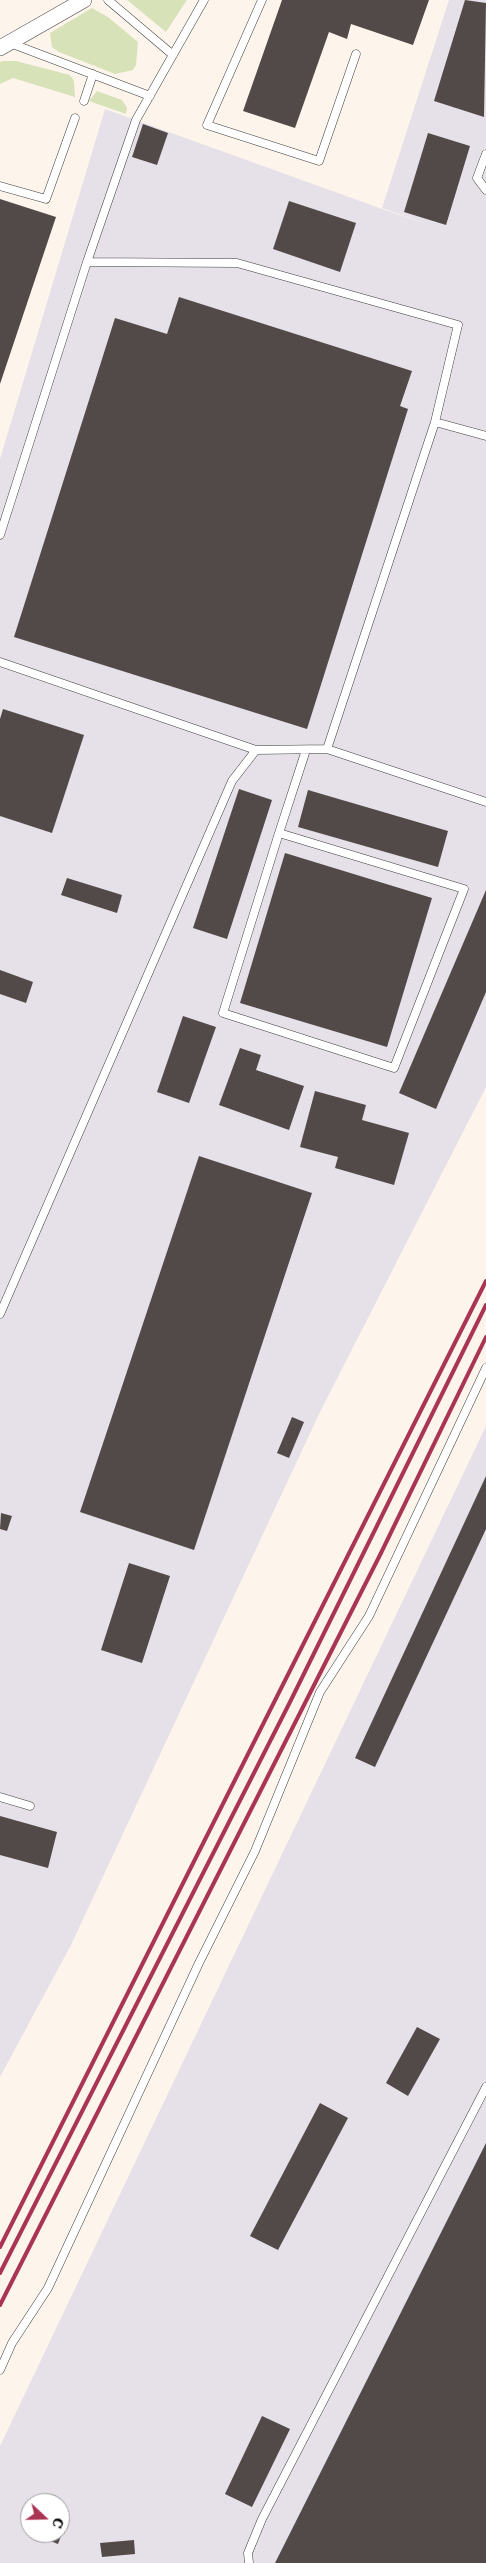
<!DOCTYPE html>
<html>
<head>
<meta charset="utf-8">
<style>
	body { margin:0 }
	#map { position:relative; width:486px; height:2563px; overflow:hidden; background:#fdf5eb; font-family:"Roboto Serif",serif }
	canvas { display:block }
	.north { position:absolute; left:20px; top:2493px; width:50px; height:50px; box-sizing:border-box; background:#fff; border:1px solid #9d9d9d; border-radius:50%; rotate:111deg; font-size:14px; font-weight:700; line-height:20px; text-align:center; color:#0b0b0b }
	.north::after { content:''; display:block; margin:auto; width:18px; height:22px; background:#aa3453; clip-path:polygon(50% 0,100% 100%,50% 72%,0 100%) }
</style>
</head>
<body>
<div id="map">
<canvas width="486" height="2563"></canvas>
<div class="north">С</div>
</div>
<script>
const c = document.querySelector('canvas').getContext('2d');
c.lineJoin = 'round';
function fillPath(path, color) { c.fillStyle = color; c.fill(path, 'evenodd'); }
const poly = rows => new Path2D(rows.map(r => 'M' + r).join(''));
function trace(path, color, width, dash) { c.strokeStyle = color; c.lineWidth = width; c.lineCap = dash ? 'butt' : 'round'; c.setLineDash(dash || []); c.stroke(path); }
const industrial = poly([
	[449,0,486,0,486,1087,320,1412,71,1945,0,2077,0,459,105,109,385,210,432,226,382,208],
	[486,1426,486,2563,0,2563,0,2446],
	[30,2503,60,2503,60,2533,30,2533]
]);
const green = poly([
	[127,0,187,0,166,32],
	[92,8,108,17,138,42,136,65,133,70,115,74,59,52,52,47,50,33],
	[3,61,16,61,70,75,74,81,75,97,13,78,0,84,0,62],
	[97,91,122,100,127,108,126,114,89,101]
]);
const building = poly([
	[282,0,429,0,413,45,351,24,347,39,329,32,295,128,243,111],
	[465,0,486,3,484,117,434,101],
	[143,124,168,133,157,165,132,157],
	[428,133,470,146,446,225,404,212],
	[0,199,56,217,0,384],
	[289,201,356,223,340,272,273,249],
	[179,297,412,371,400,406,408,409,307,729,14,637,115,318,167,334],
	[3,709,84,735,52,833,0,816,0,719],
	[239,789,272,800,227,939,193,928],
	[308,790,448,831,438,867,298,827],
	[285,853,432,898,387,1047,240,1003],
	[67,878,122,895,117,913,61,895],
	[486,890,486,992,436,1109,399,1093],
	[0,970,33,982,26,1003,0,994],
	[183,1016,216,1027,189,1103,157,1092],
	[240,1048,261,1055,256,1070,304,1086,289,1130,219,1105],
	[315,1091,366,1105,362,1120,409,1133,394,1185,335,1168,338,1157,300,1147],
	[199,1156,312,1193,194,1550,80,1512],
	[292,1417,304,1422,289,1458,277,1453],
	[486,1476,486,1529,375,1767,355,1758],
	[1,1513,12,1516,7,1531,0,1529],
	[129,1563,170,1576,142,1663,101,1650],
	[0,1816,57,1832,48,1868,0,1855],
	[417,2027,440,2039,408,2096,386,2083],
	[320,2103,348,2118,278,2250,250,2236],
	[486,2143,486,2563,275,2563],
	[262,2416,290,2429,252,2507,225,2494],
	[60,2512,69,2515,58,2544,43,2538,45,2533,60,2533],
	[134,2540,135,2554,102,2557,100,2543]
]);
const service = poly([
	[108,0,173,55],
	[262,0,207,125,319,161,356,54],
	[10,43,150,96],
	[84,101,93,74],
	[486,154,477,178,486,190],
	[0,186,46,199,75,118],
	[87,262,237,263,458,325,435,422],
	[0,535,87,262,136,120,204,0],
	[0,662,256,750,327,749,486,802],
	[327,749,435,422,486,436],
	[279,833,464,889,394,1068,223,1013,279,833,306,750],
	[0,1314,232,781,256,750],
	[0,1797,30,1806],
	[0,2370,12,2343,48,2288,199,1963,255,1851,320,1692,369,1616,486,1368],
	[249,2563,248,2553,262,2519,486,2087]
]);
const minor = poly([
	[0,48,84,0]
]);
const rail = poly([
	[0,2247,486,1281],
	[0,2273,289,1704,486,1305],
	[0,2305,380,1555,486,1337]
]);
fillPath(industrial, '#e6e0e9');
fillPath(green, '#d8e2b9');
fillPath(building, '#524a48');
trace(service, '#3e3e3e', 9);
trace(minor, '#3e3e3e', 16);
trace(service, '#fff', 8);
trace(minor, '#fff', 15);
trace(rail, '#aa3453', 4);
</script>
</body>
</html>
